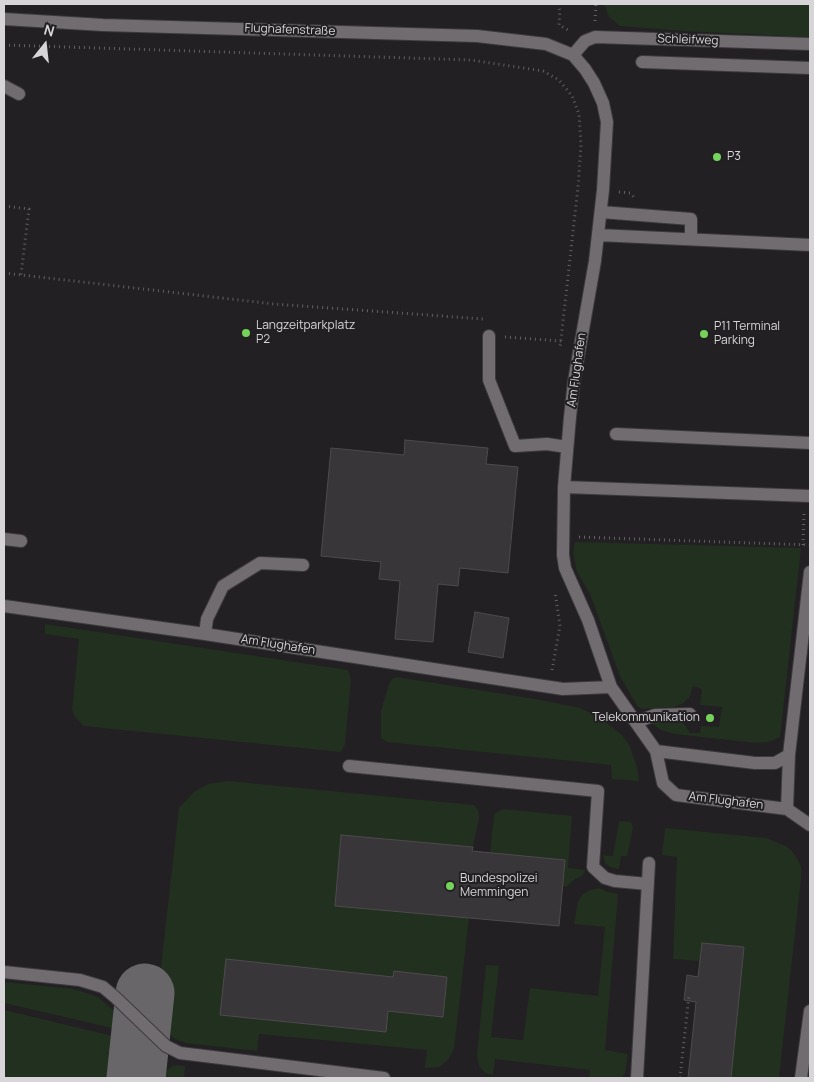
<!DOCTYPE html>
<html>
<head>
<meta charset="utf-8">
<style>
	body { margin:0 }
	#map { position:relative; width:814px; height:1082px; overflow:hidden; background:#222022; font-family:Manrope,sans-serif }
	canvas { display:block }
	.frame { position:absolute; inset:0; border:5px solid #d7d5d7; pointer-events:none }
	.north { position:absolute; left:20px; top:20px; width:50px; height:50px; -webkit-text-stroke:4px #222022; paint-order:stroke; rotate:16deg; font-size:14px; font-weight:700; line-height:20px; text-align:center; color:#d7d5d7 }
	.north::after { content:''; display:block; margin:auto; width:18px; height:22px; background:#d7d5d7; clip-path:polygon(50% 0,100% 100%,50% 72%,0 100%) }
</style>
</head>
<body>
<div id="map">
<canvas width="814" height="1082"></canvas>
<div class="frame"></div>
<div class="north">N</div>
</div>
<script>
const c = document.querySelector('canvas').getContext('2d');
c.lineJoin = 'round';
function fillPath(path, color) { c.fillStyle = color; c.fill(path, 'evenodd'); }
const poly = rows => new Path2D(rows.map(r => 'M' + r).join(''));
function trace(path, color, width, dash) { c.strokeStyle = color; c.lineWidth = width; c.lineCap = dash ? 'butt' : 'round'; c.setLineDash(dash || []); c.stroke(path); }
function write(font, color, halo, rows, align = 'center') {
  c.font = font + ' Manrope,sans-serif'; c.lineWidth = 4; c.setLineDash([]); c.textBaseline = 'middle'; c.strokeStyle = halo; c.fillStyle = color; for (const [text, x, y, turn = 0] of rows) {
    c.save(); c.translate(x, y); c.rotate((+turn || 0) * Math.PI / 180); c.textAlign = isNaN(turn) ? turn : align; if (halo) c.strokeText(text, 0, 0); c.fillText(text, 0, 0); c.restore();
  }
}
const green = poly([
	[604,4,810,4,810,37,684,31,620,26,609,17],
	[575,542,801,548,780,737,769,742,756,743,675,734,661,730,651,723,660,719,678,719,685,725,690,733,700,733,701,726,719,727,722,707,700,705,702,689,693,686,689,698,682,704,673,707,642,709,637,706,620,676,590,594,577,572,573,552],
	[45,624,348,670,351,680,345,744,341,752,84,726,75,717,72,710,79,639,45,634],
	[397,677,541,700,580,708,599,717,622,735,630,746,637,768,639,781,612,779,611,765,387,742,381,738,381,711,389,684,392,679],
	[228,781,474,805,478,810,479,818,473,847,341,835,335,905,469,918,454,1049,448,1060,439,1067,425,1068,427,1050,259,1034,257,1051,185,1043,175,1039,165,1031,155,1020,179,808,194,792,208,784],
	[503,809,572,816,568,868,585,870,583,875,575,879,566,887,563,886,565,860,490,853,494,814],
	[619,821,631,822,633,828,627,856,621,856,619,869,610,867,605,863,603,855,613,856],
	[665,828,766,838,786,846,792,851,797,858,801,867,801,879,779,1078,731,1078,744,947,702,943,700,961,673,959,677,857,662,855],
	[599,888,608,892,618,894,605,1050,628,1054,625,1073,621,1078,589,1078,590,1070,495,1059,493,1075,485,1073,479,1066,477,1054,486,965,499,966,491,1037,523,1040,530,988,598,996,605,927,574,924,578,901,582,895,590,890],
	[4,982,74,989,98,997,112,1009,121,1026,121,1030,4,1003],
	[4,1010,117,1037,119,1041,116,1078,4,1078],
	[174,1065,185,1066,184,1078,161,1078,166,1071]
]);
const taxiway = poly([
	[136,1078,145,993]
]);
const building = poly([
	[405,440,488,448,486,464,518,467,508,573,460,568,458,586,438,584,433,642,395,639,400,581,379,579,381,562,321,556,331,448,404,455,405,440],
	[475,612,509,618,503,658,468,652,475,612],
	[341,835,473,847,472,851,565,860,559,926,335,906,341,835],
	[702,943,744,947,731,1078,688,1078,696,1002,684,1000,687,975,698,977,702,943],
	[226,959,393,977,394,971,447,977,443,1017,388,1011,386,1032,220,1015,226,959]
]);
const path = poly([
	[558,4,560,11,559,25,568,30],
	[595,21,596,4],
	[4,45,471,60,543,71,559,80,572,96,579,114,581,145,578,187,560,348],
	[619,192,630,193,635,198],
	[4,206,29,209,21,275],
	[4,273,274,304,483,319],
	[505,337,561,341],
	[579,537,810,545],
	[803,545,804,513],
	[552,670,560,626,555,592],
	[680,1078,689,995],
	[680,1078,685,1078]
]);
const minor = poly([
	[4,19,103,25,477,36,546,44,573,55,585,69,594,83,603,103,607,122,603,190,595,261,574,381,570,417,564,487,563,555,565,568,588,620,611,687,656,751,663,783,676,795,787,809,810,825],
	[573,55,585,41,595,37,810,44],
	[642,62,810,68],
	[4,86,19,94],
	[601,212,691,219,691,239],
	[598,235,810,245],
	[489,336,489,380,515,446,547,444,567,447],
	[616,434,810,443],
	[564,487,810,496],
	[4,539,21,541],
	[4,606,205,634,563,689,611,687],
	[205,634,207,619,223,586,260,563,303,565],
	[636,722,655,715,690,714],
	[656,751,755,763,775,763,789,755],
	[349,766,598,791,593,867,605,878,615,881,648,884],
	[787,809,789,755,810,572],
	[4,972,80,980,103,987,116,998,166,1046,180,1053,384,1078],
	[637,1078,649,863],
	[801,1078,810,1011]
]);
const markers = [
	[717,157,5,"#75d25b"],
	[246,333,5,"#75d25b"],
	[704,334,5,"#75d25b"],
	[710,718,5,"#75d25b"],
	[450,886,5,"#75d25b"]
];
const streetNames = [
	["Flughafenstraße",290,30,2],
	["Schleifweg",688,40,2],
	["Am Flughafen",577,370,-82],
	["Am Flughafen",278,645,9],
	["Am Flughafen",726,801,7]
];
const poiNames = [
	["P3",727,157],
	["Langzeitparkplatz",256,326],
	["P2",256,340],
	["P11 Terminal",714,327],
	["Parking",714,341],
	["Telekommunikation",700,718,"right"],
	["Bundespolizei",460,879],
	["Memmingen",460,893]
];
fillPath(green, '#22301f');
trace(taxiway, '#686668', 59);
fillPath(building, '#393639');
trace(building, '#4e4a4d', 1);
trace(minor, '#3d3a3d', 14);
trace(path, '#636163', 3, [1, 4]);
trace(minor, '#706c6f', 12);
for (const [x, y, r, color] of markers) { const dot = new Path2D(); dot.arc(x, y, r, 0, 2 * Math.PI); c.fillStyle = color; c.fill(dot); trace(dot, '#222022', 2); }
write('12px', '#d7d5d7', '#222022', streetNames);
write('12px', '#d7d5d7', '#222022', poiNames, 'left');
</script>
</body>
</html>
